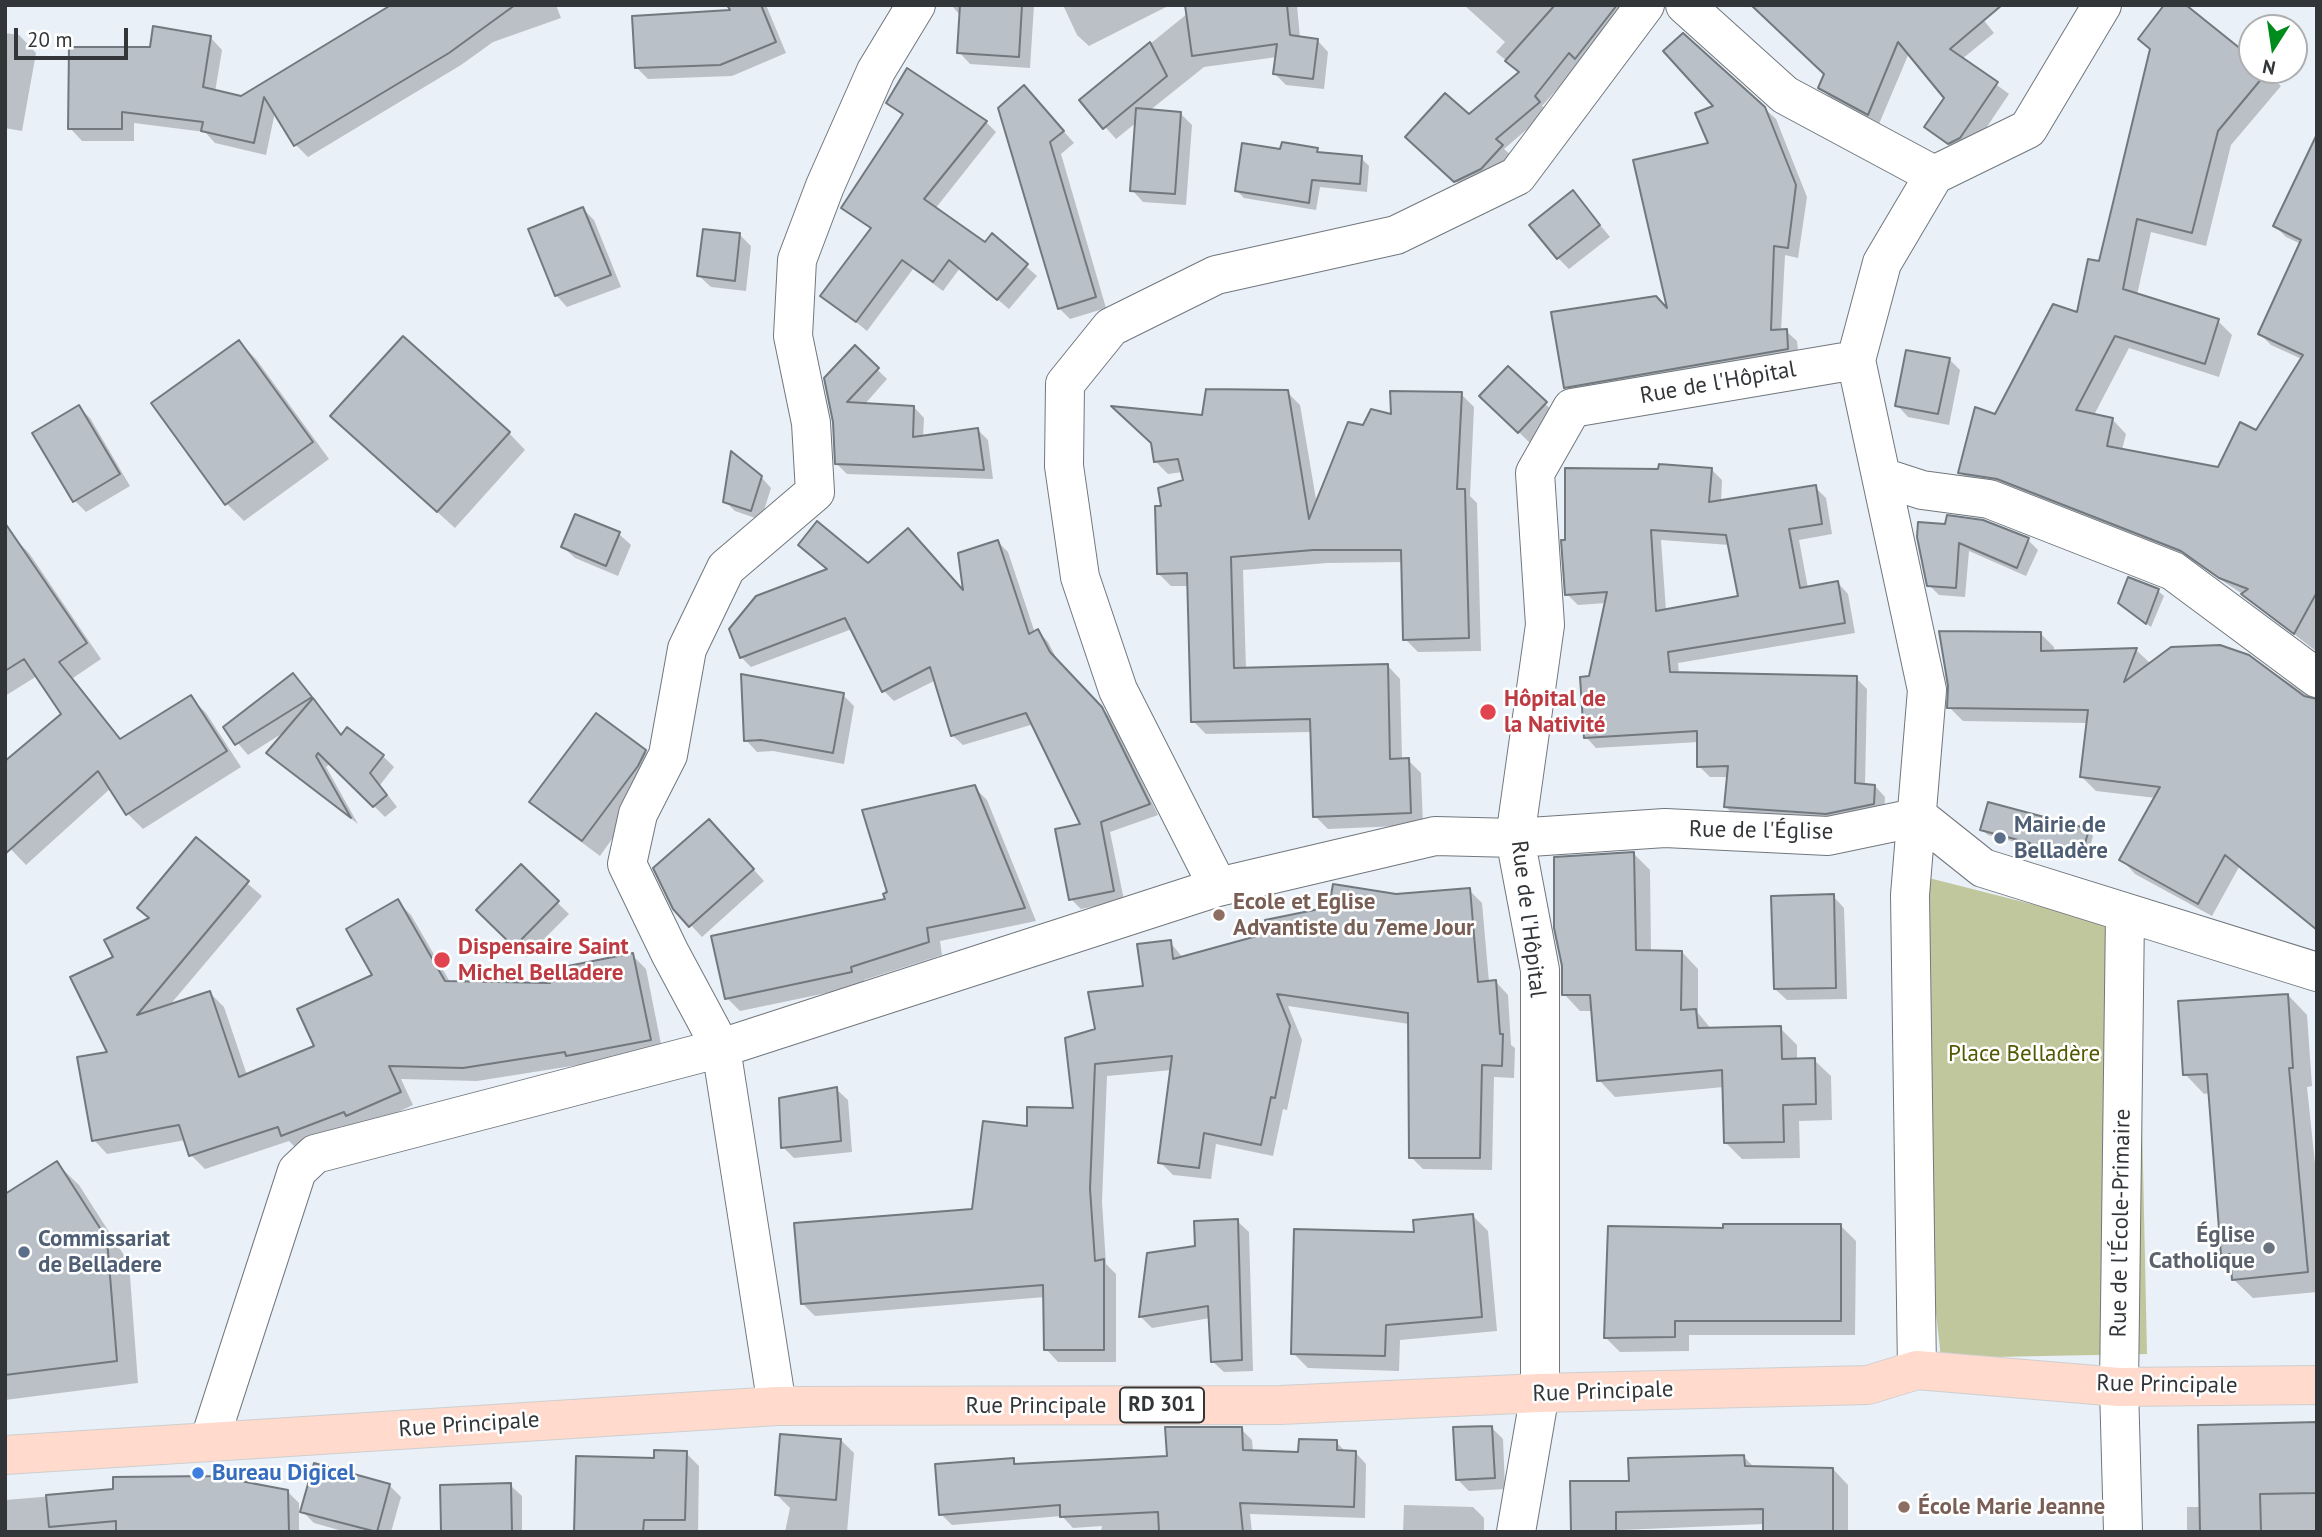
<!DOCTYPE html>
<html>
<head>
<meta charset="utf-8">
<style>
	body { margin:0 }
	#map { position:relative; width:2322px; height:1537px; overflow:hidden; background:#e9f0f7; font-family:"PT Sans",sans-serif }
	canvas { display:block }
	.frame { position:absolute; inset:0; border:7px solid #333639; pointer-events:none }
	.north { position:absolute; left:2238px; top:14px; width:70px; height:70px; box-sizing:border-box; background:#fff; border:2px solid #adafb0; border-radius:50%; rotate:192deg; font-size:19px; font-weight:700; line-height:28px; text-align:center; color:#333639 }
	.north::after { content:''; display:block; margin:auto; width:24px; height:32px; background:#008c1c; clip-path:polygon(50% 0,100% 100%,50% 72%,0 100%) }
	.scale { position:absolute; left:14px; top:28px; width:114px; height:32px; box-sizing:border-box; border:4px solid #333639; border-top:0; padding-left:9px; font-size:21px; line-height:24px; white-space:nowrap; color:#333639; -webkit-text-stroke:5px #fff; paint-order:stroke }
</style>
</head>
<body>
<div id="map">
<canvas width="2322" height="1537"></canvas>
<div class="frame"></div>
<div class="north">N</div>
<div class="scale">20 m</div>
</div>
<script>
const c = document.querySelector('canvas').getContext('2d');
c.lineJoin = 'round';
function fillPath(path, color) { c.fillStyle = color; c.fill(path, 'evenodd'); }
const poly = rows => new Path2D(rows.map(r => 'M' + r).join(''));
function trace(path, color, width, dash) { c.strokeStyle = color; c.lineWidth = width; c.lineCap = dash ? 'butt' : 'round'; c.setLineDash(dash || []); c.stroke(path); }
function write(font, color, halo, rows, align = 'center') {
  c.font = font + ' "PT Sans",sans-serif'; c.lineWidth = 5; c.setLineDash([]); c.textBaseline = 'middle'; c.strokeStyle = halo; c.fillStyle = color; for (const [text, x, y, turn = 0] of rows) {
    c.save(); c.translate(x, y); c.rotate((+turn || 0) * Math.PI / 180); c.textAlign = isNaN(turn) ? turn : align; if (halo) c.strokeText(text, 0, 0); c.fillText(text, 0, 0); c.restore();
  }
}
const green = poly([
	[1921,876,2138,931,2147,1354,1941,1358,1907,1053]
]);
const shadow = poly([
	[394,5,556,5,561,18,493,42,461,65,308,157,296,145,275,112,266,155,215,143,205,132,134,123,134,141,82,141,70,128,151,49,210,37,222,50,215,92,242,98],
	[729,5,766,5,786,53,732,76,648,79,637,68,732,12],
	[951,5,1034,5,1030,68,970,64,959,52,961,16],
	[1063,5,1170,5,1089,46,1077,35],
	[1198,5,1297,5,1300,38,1317,40,1328,52,1324,89,1286,85,1275,74,1277,57,1204,67,1149,111,1180,113,1192,125,1186,205,1143,202,1132,190,1137,122,1116,139,1081,100],
	[1464,5,1632,5,1542,106,1548,111,1504,149,1511,155,1490,178,1465,190,1416,145,1469,117,1521,73,1496,52,1505,42],
	[1753,5,1982,18,1994,33,1962,59,2009,94,1972,149,1961,154,1927,127,1947,98,1909,53,1879,124,1832,99,1820,88,1826,75],
	[5,33,19,35,36,53,22,131,5,128],
	[2252,60,2252,70,2265,70,2281,86,2231,145,2206,246,2151,232,2137,295,2218,321,2232,335,2219,377,2129,348,2094,415,2113,420,2126,434,2122,450,2219,469,2317,378,2317,652,2244,595,2197,564,2012,492,1974,486,1960,472,1996,416,2078,314,2100,263],
	[1035,98,1074,143,1061,154,1106,308,1070,319,1059,308],
	[888,103,986,122,996,132,935,209,985,244,992,236,1037,276,1009,309,960,268,943,291,913,269,867,331,823,295,872,230,844,208,903,116],
	[1764,108,1776,119,1807,197,1798,258,1785,255,1781,331,1786,331,1797,341,1799,360,1577,398,1566,387,1669,311,1710,144],
	[1317,150,1321,154,1361,158,1369,166,1367,192,1320,187,1316,210,1244,198,1236,190,1282,151],
	[2317,180,2317,366,2271,345,2260,334,2301,244,2286,237,2275,226],
	[1573,192,1610,237,1569,269,1558,258],
	[583,209,594,220,621,287,567,307,556,295],
	[740,235,751,246,746,291,711,287,699,276],
	[239,342,256,359,329,459,244,521,227,504,154,404],
	[855,348,887,379,864,405,914,407,924,418,923,437,978,430,988,440,993,479,847,474,837,464],
	[1949,359,1960,370,1949,425,1908,417,1897,405],
	[1508,368,1557,415,1530,443,1482,396],
	[1287,392,1300,405,1317,505,1364,427,1461,394,1474,407,1470,496,1477,503,1481,651,1418,652,1405,639,1403,562,1327,563,1243,570,1246,669,1387,665,1400,679,1402,760,1408,760,1421,773,1423,825,1328,829,1315,816,1312,732,1206,734,1193,721,1189,586,1171,586,1158,573,1163,507,1185,481,1183,472,1168,474,1155,461,1204,417],
	[79,407,90,418,130,486,86,512,75,501,34,433],
	[350,433,509,433,525,450,455,528],
	[1711,469,1722,480,1721,502,1815,487,1826,498,1832,534,1799,540,1808,588,1838,583,1848,594,1855,633,1678,663,1679,674,1856,678,1867,689,1865,786,1875,786,1885,797,1884,815,1838,824,1737,818,1726,807,1729,777,1710,777,1699,766,1699,742,1596,748,1586,737,1590,678,1606,603,1578,605,1567,594],
	[1661,540,1730,545,1740,597,1666,611],
	[761,477,771,488,761,520,735,511,725,501],
	[576,516,619,534,631,545,618,576,575,558,563,547],
	[1983,522,2028,540,2038,550,2026,576,1969,551,1965,597,1939,595,1929,585,1947,526],
	[14,538,29,553,101,659,73,678,122,740,190,697,206,713,241,767,143,829,127,813,111,788,26,865,5,843,63,714,37,676,5,696,5,543],
	[998,542,1008,552,1035,633,1038,631,1048,642,1060,665,1112,719,1158,815,1110,832,1124,900,1081,909,1071,899,1083,825,1034,724,963,745,952,735,936,680,894,701,884,691,852,629,751,667,741,657,868,565,965,594],
	[2158,591,2164,596,2151,627,2125,608],
	[2040,633,2054,647,2054,652,2136,650,2151,664,2248,656,2317,701,2317,930,2239,867,2212,916,2135,874,2122,860,2156,798,2096,791,2082,777,2088,723,1963,721,1949,707],
	[293,675,343,736,383,756,394,767,380,785,397,807,385,817,331,763,326,767,358,824,280,764,269,753,286,731,248,755,225,728],
	[843,695,854,706,844,764,773,751,757,752,746,740],
	[645,751,662,768,600,856,549,818,532,802],
	[974,787,987,800,1036,921,940,941,942,955,864,980,865,985,740,1011,727,998,887,900],
	[1982,830,2088,830,2093,836,2087,860,2036,851,2031,846,1988,835],
	[720,832,764,881,702,937,675,908],
	[196,840,262,896,169,1006,210,993,224,1007,247,1075,317,1047,374,976,398,902,411,915,450,982,554,985,632,955,646,969,663,1054,581,1069,578,1065,477,1081,401,1079,413,1105,361,1129,297,1149,289,1141,205,1169,191,1155,186,1140,107,1154,94,1140,109,1054,115,958,150,919],
	[1634,854,1650,870,1651,952,1682,952,1698,969,1698,1013,1712,1030,1780,1028,1797,1045,1797,1060,1814,1060,1831,1076,1832,1120,1799,1121,1800,1158,1742,1159,1725,1142,1724,1087,1615,1097,1599,1080,1593,1011,1580,1011,1564,994],
	[521,867,569,914,526,957,478,910],
	[1469,890,1482,903,1489,982,1496,982,1508,995,1511,1045,1515,1048,1514,1078,1494,1077,1492,1170,1423,1169,1411,1157,1409,1024,1288,1006,1302,1040,1287,1110,1283,1109,1273,1156,1216,1144,1211,1179,1173,1175,1160,1162,1172,1070,1107,1076,1102,1202,1106,1264,1116,1274,1116,1362,1058,1362,1046,1349,1045,1297,815,1316,802,1303,974,1211,1029,1128,1075,1109,1097,1030,1145,988,1170,942,1183,958,1396,896],
	[1833,896,1844,908,1847,999,1787,1000,1775,989],
	[2288,995,2307,1015,2312,1086,2307,1087,2317,1183,2317,1292,2253,1298,2233,1279,2232,1263,2223,1254,2210,1093,2204,1094,2185,1074],
	[836,1089,848,1100,852,1152,794,1158,783,1147],
	[56,1163,79,1185,129,1263,138,1383,5,1400,5,1196],
	[1473,1216,1488,1231,1497,1331,1400,1340,1399,1371,1308,1368,1293,1353,1416,1234],
	[1237,1221,1249,1232,1253,1371,1224,1372,1212,1361,1210,1318,1152,1328,1141,1317,1197,1247],
	[1841,1226,1856,1241,1855,1335,1689,1335,1689,1351,1620,1352,1605,1337,1724,1230],
	[2317,1424,2317,1532,2187,1532,2187,1507,2201,1507],
	[1492,1428,1503,1439,1505,1489,1469,1491,1457,1479],
	[1241,1429,1252,1440,1253,1452,1300,1454,1336,1442,1346,1452,1355,1452,1366,1464,1365,1518,1250,1514,1252,1532,1101,1532,1102,1526,1073,1528,1062,1516,952,1525,941,1514,1013,1460,1019,1466,1169,1457],
	[841,1440,854,1453,847,1532,785,1532,790,1508,777,1495],
	[686,1453,699,1466,698,1532,576,1532,655,1460],
	[1744,1457,1755,1468,1833,1469,1848,1485,1848,1532,1765,1532,1765,1524,1572,1532,1631,1483],
	[510,1485,522,1496,522,1532,442,1532],
	[390,1486,401,1497,391,1532,346,1532,314,1523,302,1511],
	[115,1491,287,1491,299,1503,299,1532,5,1532,5,1500],
	[1404,1505,1473,1507,1484,1518,1484,1532,1403,1532]
]);
const building = poly([
	[391,5,515,5,449,53,294,146,264,97,254,143,201,131,203,122,122,112,122,129,68,129,69,47,150,47,153,26,211,36,203,87,241,96,391,5],
	[727,5,761,5,776,42,720,65,635,68,632,16,730,10,727,5],
	[960,5,1022,5,1019,57,957,53,960,5],
	[1185,5,1287,5,1290,35,1318,39,1313,79,1273,74,1277,44,1192,56,1185,5],
	[1555,5,1617,5,1575,59,1569,53,1535,96,1540,102,1496,139,1503,145,1481,169,1454,182,1405,137,1445,93,1469,114,1519,72,1505,61,1555,5],
	[1751,5,2002,5,1950,49,1998,82,1960,138,1948,144,1924,127,1944,98,1898,42,1868,115,1818,88,1824,74,1751,5],
	[2164,5,2186,5,2252,58,2252,70,2268,71,2218,131,2192,233,2137,219,2123,289,2219,319,2205,364,2115,336,2076,410,2113,418,2107,446,2218,467,2240,422,2256,430,2303,355,2258,334,2301,240,2273,226,2317,134,2317,592,2294,634,2241,594,2248,589,2219,578,2181,551,1997,479,1958,473,1975,407,1995,414,2053,304,2077,312,2088,259,2099,261,2150,49,2138,39,2164,5],
	[1683,33,1765,107,1796,185,1788,248,1774,246,1771,330,1787,329,1788,349,1564,388,1551,312,1656,296,1667,308,1633,160,1708,143,1695,113,1713,106,1663,51,1683,33],
	[1150,42,1167,76,1103,129,1079,100,1150,42],
	[907,68,987,121,924,199,985,242,992,233,1028,264,997,300,949,260,933,282,902,260,856,322,820,296,871,228,841,208,903,114,886,103,907,68],
	[1024,85,1064,131,1050,142,1096,297,1058,309,998,108,1024,85],
	[1136,108,1181,112,1175,194,1130,191,1136,108],
	[1282,142,1318,148,1317,152,1362,156,1360,184,1312,180,1309,203,1235,191,1242,143,1280,149,1282,142],
	[1573,190,1600,225,1557,259,1529,225,1573,190],
	[583,207,611,275,555,296,528,229,583,207],
	[703,229,740,233,735,281,697,276,703,229],
	[403,336,510,432,437,512,330,416,403,336],
	[239,340,313,442,225,505,151,403,239,340],
	[855,345,879,368,847,402,914,406,913,437,978,428,984,470,835,464,833,422,824,378,855,345],
	[1906,350,1950,358,1938,414,1895,406,1906,350],
	[1508,366,1547,402,1518,433,1479,396,1508,366],
	[1206,389,1288,390,1309,519,1348,422,1363,425,1371,409,1391,414,1390,391,1462,392,1457,489,1465,489,1469,638,1403,640,1401,550,1313,550,1231,557,1234,668,1388,664,1390,759,1409,758,1411,813,1313,817,1310,719,1191,722,1187,573,1157,574,1155,506,1161,506,1158,488,1183,480,1178,459,1154,462,1151,443,1111,406,1202,415,1206,389],
	[79,405,120,474,73,502,32,433,79,405],
	[731,451,762,476,751,511,723,502,731,451],
	[1659,464,1712,468,1709,502,1816,485,1822,524,1789,529,1800,588,1838,581,1845,623,1668,652,1670,672,1857,676,1855,783,1875,785,1874,804,1826,814,1724,807,1728,766,1697,767,1697,731,1584,738,1580,677,1589,676,1607,592,1565,595,1561,540,1565,540,1565,468,1658,469,1659,464],
	[1651,530,1726,535,1738,596,1656,611,1651,530],
	[575,514,620,532,606,566,561,547,575,514],
	[1947,515,1983,520,2029,538,2017,568,1959,543,1956,588,1927,586,1917,537,1918,522,1945,524,1947,515],
	[817,521,868,563,908,528,963,590,958,553,998,540,1029,634,1038,629,1050,652,1102,707,1150,804,1101,822,1114,891,1069,900,1055,829,1080,824,1026,713,951,736,930,667,882,692,845,618,740,658,729,629,756,596,827,569,798,545,817,521],
	[5,523,87,643,59,662,120,739,191,695,227,751,126,815,98,771,5,854,5,761,61,714,24,659,5,671,5,523],
	[2128,577,2159,589,2146,624,2118,603,2128,577],
	[1939,631,2041,632,2041,651,2137,648,2124,682,2171,647,2220,645,2249,655,2304,696,2317,699,2317,930,2225,855,2198,904,2119,860,2160,787,2080,777,2088,710,1947,708,1948,686,1939,631],
	[293,673,312,697,235,745,223,727,293,673],
	[741,674,844,693,833,753,761,740,744,741,741,674],
	[313,698,341,735,347,727,384,755,370,773,387,795,373,807,318,753,316,756,351,818,266,753,313,698],
	[596,713,646,750,638,766,582,841,529,802,596,713],
	[975,785,1025,908,927,928,929,942,851,967,852,972,725,999,711,936,885,899,883,894,887,892,862,810,975,785],
	[1988,802,2089,829,2082,855,2029,846,2030,843,1980,830,1988,802],
	[709,819,754,869,689,927,673,909,653,868,709,819],
	[196,837,249,881,137,1015,210,991,239,1077,314,1046,297,1009,372,975,346,929,398,899,445,981,550,983,538,972,633,953,651,1040,566,1056,565,1052,463,1068,389,1066,401,1092,346,1116,344,1112,281,1136,278,1127,189,1156,179,1125,92,1141,77,1057,107,1052,70,977,113,957,104,940,149,918,137,908,196,837],
	[1634,852,1636,950,1682,951,1681,1010,1696,1009,1698,1028,1781,1026,1782,1059,1815,1058,1816,1104,1783,1105,1784,1142,1724,1143,1722,1070,1597,1081,1590,995,1562,995,1562,966,1554,928,1554,857,1634,852],
	[521,864,559,901,514,947,476,910,521,864],
	[1333,884,1396,894,1470,888,1478,982,1496,980,1500,1034,1503,1034,1502,1066,1482,1065,1480,1158,1409,1158,1408,1013,1277,994,1290,1026,1275,1098,1271,1097,1261,1145,1204,1133,1199,1168,1158,1163,1172,1056,1095,1064,1090,1189,1095,1261,1104,1259,1104,1350,1044,1350,1043,1285,801,1304,794,1223,972,1209,983,1121,1027,1126,1027,1107,1073,1108,1065,1038,1095,1029,1088,992,1143,986,1137,944,1171,940,1173,959,1268,933,1265,920,1329,907,1333,884],
	[1834,894,1836,988,1774,989,1771,896,1834,894],
	[2288,994,2293,1068,2289,1068,2308,1272,2232,1280,2230,1254,2221,1255,2207,1074,2183,1075,2178,1001,2288,994],
	[837,1087,841,1141,781,1148,779,1098,837,1087],
	[57,1161,107,1239,117,1361,5,1375,5,1194,57,1161],
	[1473,1214,1482,1317,1386,1325,1385,1356,1291,1354,1294,1229,1414,1232,1413,1220,1473,1214],
	[1238,1219,1242,1360,1211,1362,1208,1306,1139,1317,1147,1253,1195,1246,1194,1221,1238,1219],
	[1723,1224,1841,1224,1841,1321,1675,1321,1675,1337,1604,1338,1608,1226,1723,1228,1723,1224],
	[2317,1422,2317,1493,2260,1494,2261,1532,2200,1532,2198,1425,2317,1422],
	[1492,1426,1495,1478,1456,1480,1453,1427,1492,1426],
	[1165,1427,1242,1427,1243,1450,1298,1452,1299,1439,1337,1440,1337,1450,1356,1451,1354,1507,1240,1503,1243,1532,1159,1532,1158,1512,1060,1517,1060,1505,939,1515,935,1464,1014,1458,1014,1464,1167,1456,1165,1427],
	[780,1434,841,1439,836,1500,775,1495,780,1434],
	[654,1450,687,1451,685,1520,644,1520,643,1532,574,1532,576,1456,654,1458,654,1450],
	[1744,1455,1745,1466,1833,1468,1833,1532,1763,1532,1763,1509,1616,1512,1616,1532,1571,1532,1570,1481,1629,1481,1628,1458,1744,1455],
	[314,1463,390,1484,377,1532,300,1512,314,1463],
	[214,1476,288,1490,289,1532,116,1532,116,1521,49,1527,46,1495,113,1489,113,1477,214,1476],
	[511,1483,512,1532,441,1532,440,1485,511,1483]
]);
const minor = poly([
	[1685,5,1785,95,1934,175],
	[1882,477,1922,490,1989,499,2173,571,2317,678],
	[1218,887,1118,690,1080,577,1064,466,1065,384,1111,327,1216,275,1396,235,1517,176,1645,5],
	[1917,1370,1910,895,1927,690,1856,360,1882,263,1934,175,2028,129,2102,5],
	[777,1406,721,1048,670,953,627,864,638,814,668,755,687,649,726,568,815,492,811,423,793,336,797,260,825,186,876,71,916,5],
	[209,1442,297,1171,315,1154,721,1048,1218,887,1435,836,1515,838,1665,828,1828,836,1919,817,1983,868,2317,972],
	[1516,1532,1540,1393,1540,970,1515,838,1545,625,1535,473,1572,408,1856,360],
	[2123,1532,2119,1387,2125,914]
]);
const major = poly([
	[5,1455,777,1406,1280,1405,1540,1393,1868,1385,1917,1370,2119,1387,2317,1385]
]);
const markers = [
	[1488,712,9,"#e0444e"],
	[2000,838,7,"#5c6f8a"],
	[1219,915,7,"#8d6e63"],
	[442,960,9,"#e0444e"],
	[2269,1248,7,"#6b7280"],
	[24,1252,7,"#5c6f8a"],
	[198,1473,7,"#3f7fe0"],
	[1904,1507,7,"#8d6e63"]
];
const shields = [
	[1162,1405,84]
];
const shieldNames = [
	["RD 301",1162,1405]
];
const streetNames = [
	["Rue de l'Hôpital",1718,383,-10],
	["Rue de l'Église",1761,831,1],
	["Rue de l'Hôpital",1528,919,83],
	["Rue de l'École-Primaire",2121,1223,-89],
	["Rue Principale",2167,1385,1],
	["Rue Principale",1603,1392,-2],
	["Rue Principale",1036,1406],
	["Rue Principale",469,1425,-4]
];
const healthNames = [
	["Hôpital de",1504,699],
	["la Nativité",1504,725],
	["Dispensaire Saint",458,947],
	["Michel Belladere",458,973]
];
const serviceNames = [
	["Mairie de",2014,825],
	["Belladère",2014,851],
	["Commissariat",38,1239],
	["de Belladere",38,1265]
];
const educationNames = [
	["Ecole et Eglise",1233,902],
	["Advantiste du 7eme Jour",1233,928],
	["École Marie Jeanne",1918,1507]
];
const parkNames = [
	["Place Belladère",2024,1054]
];
const worshipNames = [
	["Église",2255,1235],
	["Catholique",2255,1261]
];
const shopNames = [
	["Bureau Digicel",212,1473]
];
fillPath(green, '#c0c79d');
fillPath(shadow, '#0003');
fillPath(building, '#b9c0c7');
trace(building, '#71787e', 2);
trace(minor, '#71777d', 40);
trace(major, '#cecfcf', 40);
trace(minor, '#fff', 38);
trace(major, '#ffdacd', 38);
for (const [x, y, r, color] of markers) { const dot = new Path2D(); dot.arc(x, y, r, 0, 2 * Math.PI); c.fillStyle = color; c.fill(dot); trace(dot, '#fff', 2.5); }
for (const [x, y, w] of shields) { const box = new Path2D(); box.roundRect(x - w / 2, y - 17.5, w, 35, 5); c.fillStyle = '#fff'; c.fill(box); trace(box, '#333639', 2); }
write('bold 21px', '#333639', null, shieldNames);
write('23px', '#333639', '#fff', streetNames);
write('bold 23px', '#be3a42', '#fff', healthNames, 'left');
write('bold 23px', '#4e5e75', '#fff', serviceNames, 'left');
write('bold 23px', '#785e54', '#fff', educationNames, 'left');
write('23px', '#525900', '#fff', parkNames);
write('bold 23px', '#5b616d', '#fff', worshipNames, 'right');
write('bold 23px', '#366cbe', '#fff', shopNames, 'left');
</script>
</body>
</html>
